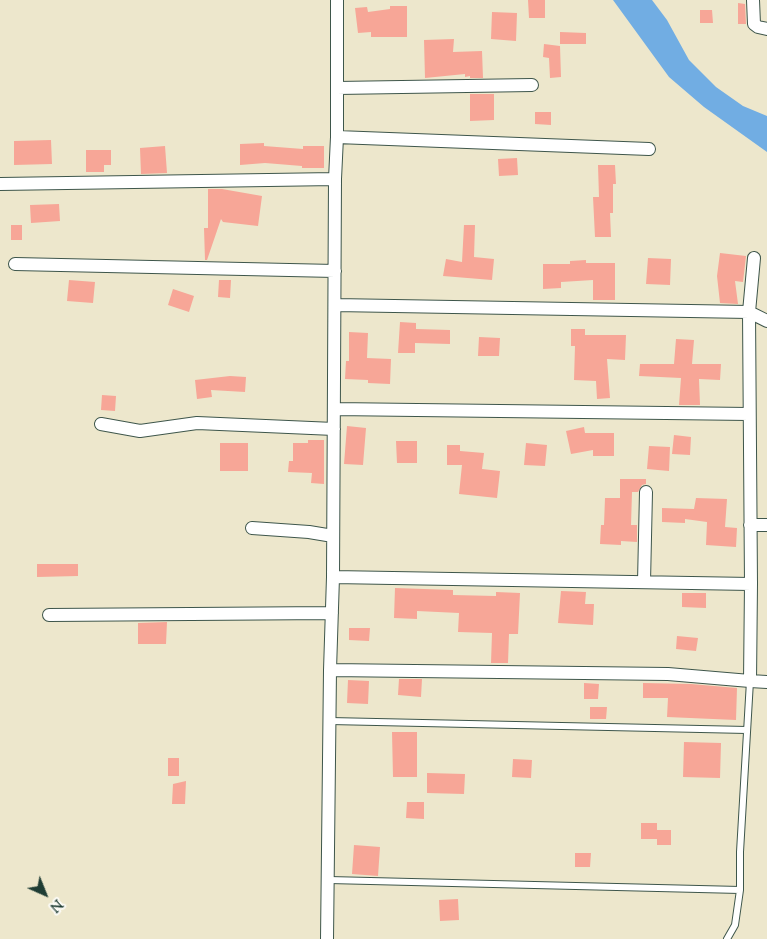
<!DOCTYPE html>
<html>
<head>
<meta charset="utf-8">
<style>
	body { margin:0 }
	#map { position:relative; width:767px; height:939px; overflow:hidden; background:#ede7cc; font-family:"Sorts Mill Goudy",serif }
	canvas { display:block }
	.north { position:absolute; left:20px; top:869px; width:50px; height:50px; -webkit-text-stroke:4px #fdfcf7; paint-order:stroke; rotate:136deg; font-size:14px; font-weight:700; line-height:20px; text-align:center; color:#1f3d34 }
	.north::after { content:''; display:block; margin:auto; width:18px; height:22px; background:#1f3d34; clip-path:polygon(50% 0,100% 100%,50% 72%,0 100%) }
</style>
</head>
<body>
<div id="map">
<canvas width="767" height="939"></canvas>
<div class="north">N</div>
</div>
<script>
const c = document.querySelector('canvas').getContext('2d');
c.lineJoin = 'round';
function fillPath(path, color) { c.fillStyle = color; c.fill(path, 'evenodd'); }
const poly = rows => new Path2D(rows.map(r => 'M' + r).join(''));
function trace(path, color, width, dash) { c.strokeStyle = color; c.lineWidth = width; c.lineCap = dash ? 'butt' : 'round'; c.setLineDash(dash || []); c.stroke(path); }
const water = poly([
	[613,0,652,0,667,20,689,60,716,87,743,106,767,116,767,152,704,107,669,77]
]);
const building = poly([
	[528,0,545,0,545,18,529,18],
	[738,3,745,4,746,24,738,24],
	[390,6,407,6,407,37,371,37,371,32,358,33,355,8,367,7,368,12,390,9],
	[700,10,712,10,713,23,700,23],
	[492,12,517,13,516,41,491,39],
	[560,32,586,33,586,44,560,44],
	[454,39,453,52,482,51,483,78,470,78,470,76,465,77,465,74,425,78,424,40],
	[544,44,560,46,561,77,550,78,549,58,543,57],
	[470,94,494,94,494,120,470,121],
	[535,112,551,112,551,125,535,124],
	[51,140,52,164,14,165,14,141],
	[264,143,264,146,303,149,303,146,324,146,324,168,302,168,302,166,265,163,240,165,240,144],
	[165,146,167,173,141,174,140,148],
	[86,150,111,150,111,165,104,165,104,172,86,172],
	[517,158,518,175,499,176,498,159],
	[598,165,615,165,616,184,613,184,613,213,610,213,611,237,595,237,593,197,599,197],
	[208,189,222,189,262,196,258,226,223,222,221,219,207,260,205,260,204,228,208,228],
	[59,204,60,221,31,223,30,205],
	[11,225,22,225,22,240,11,240],
	[464,225,475,225,474,257,494,259,492,280,443,276,446,259,462,262],
	[720,253,746,256,743,282,735,281,738,304,720,303,717,276],
	[648,258,671,259,670,285,646,284],
	[586,260,586,263,615,263,615,300,593,300,593,280,561,282,561,288,543,289,543,264,570,264,570,261],
	[69,280,95,282,93,303,67,301],
	[219,280,231,280,230,298,218,297],
	[173,289,194,296,189,312,168,305],
	[400,322,416,323,416,329,450,330,450,344,415,343,415,353,398,353],
	[571,329,585,329,585,335,626,335,625,360,607,359,610,398,597,399,596,381,574,380,575,346,571,346],
	[349,332,368,333,367,358,391,359,390,384,368,383,368,380,345,379,346,361,349,361],
	[479,337,500,338,499,356,478,356],
	[676,339,694,340,692,364,721,364,720,380,699,379,700,405,679,405,681,378,639,376,640,364,674,364],
	[230,376,246,377,245,392,211,390,212,397,197,399,195,380],
	[102,395,116,396,115,411,101,410],
	[347,426,366,428,363,465,344,464],
	[584,427,585,433,614,433,614,456,593,456,593,450,571,454,566,431],
	[674,435,691,437,690,455,672,454],
	[308,440,324,440,324,484,311,483,312,473,288,472,289,461,293,461,293,443,308,443],
	[396,441,417,441,417,463,397,463],
	[220,443,248,443,248,471,220,471],
	[526,443,547,445,545,466,524,465],
	[447,445,460,445,460,451,484,453,482,469,500,471,497,498,459,494,462,465,447,465],
	[649,446,670,447,669,471,647,469],
	[620,479,646,479,646,484,642,485,638,492,632,492,631,525,637,525,637,542,621,541,621,545,600,544,601,525,604,525,605,498,620,498],
	[696,498,727,499,725,527,737,528,736,547,706,545,707,522,685,519,685,523,662,522,662,508,694,509],
	[37,564,78,564,78,576,37,577],
	[395,588,453,590,453,595,496,596,496,592,520,593,518,634,509,634,508,663,491,663,492,633,458,632,459,613,417,611,417,619,394,618],
	[561,591,586,592,585,604,594,604,593,625,558,623],
	[682,593,706,593,706,608,682,607],
	[167,622,166,644,138,644,138,623],
	[349,628,370,628,369,641,349,640],
	[677,636,698,638,696,651,676,649],
	[399,679,422,679,421,697,398,695],
	[348,680,369,681,368,704,347,703],
	[584,683,599,684,598,699,584,699],
	[643,683,691,684,737,688,736,720,667,717,668,698,643,698],
	[590,707,607,707,606,719,590,719],
	[392,732,417,732,417,777,393,777],
	[684,742,721,743,720,778,683,777],
	[168,758,179,758,179,776,168,776],
	[513,759,532,760,531,778,512,777],
	[427,773,465,774,464,794,427,793],
	[186,781,185,804,172,804,173,784],
	[407,802,424,802,424,819,406,818],
	[641,823,657,823,657,830,671,830,671,845,657,845,657,839,641,839],
	[354,845,380,847,378,876,352,874],
	[575,853,591,853,590,867,575,867],
	[458,899,459,920,440,921,439,900]
]);
const lane = poly([
	[330,721,747,730],
	[329,880,740,890,740,852,750,681],
	[727,939,735,925,740,890]
]);
const street = poly([
	[753,0,754,24,758,27,767,29],
	[337,88,532,85],
	[337,137,649,149],
	[0,184,335,179],
	[754,258,749,312,751,584,750,681,767,682],
	[15,264,335,271],
	[335,305,749,312,767,321],
	[334,409,749,414],
	[101,424,140,431,197,423,334,429],
	[750,525,767,525],
	[252,528,309,532,333,536],
	[333,577,751,584],
	[644,582,646,492],
	[49,615,332,613],
	[330,670,668,674,750,681],
	[327,939,330,670,333,577,335,179,337,137,337,0]
]);
fillPath(water, '#71ade3');
fillPath(building, '#f7a697');
trace(lane, '#3e564b', 8);
trace(street, '#3e564b', 14);
trace(lane, '#fff', 6);
trace(street, '#fff', 12);
</script>
</body>
</html>
